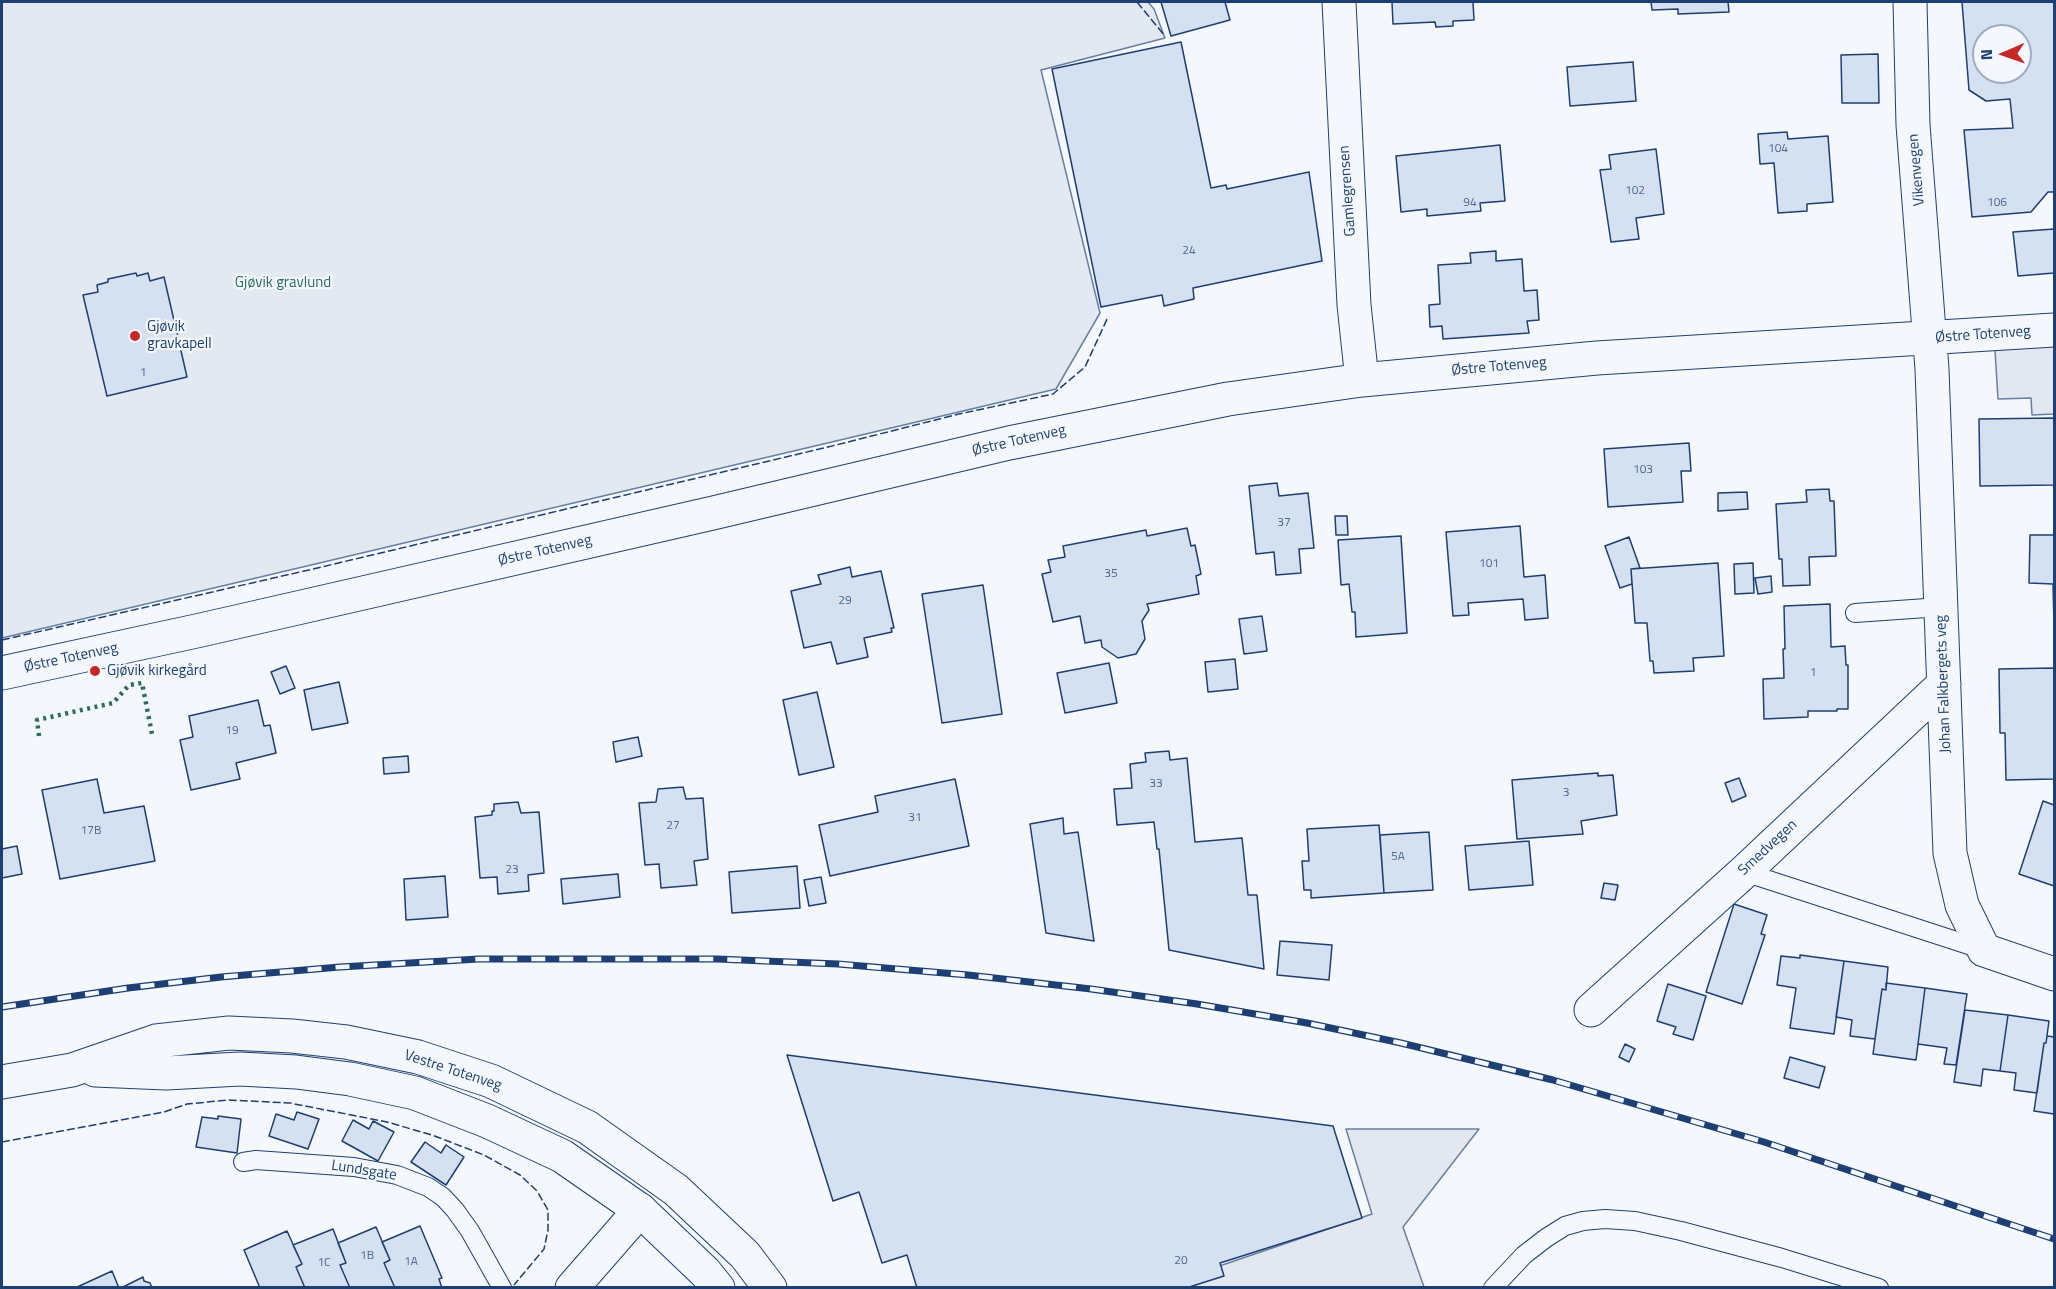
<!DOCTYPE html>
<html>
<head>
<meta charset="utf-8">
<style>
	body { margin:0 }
	#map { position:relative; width:2056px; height:1289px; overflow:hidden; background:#f4f7fb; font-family:"Titillium Web",sans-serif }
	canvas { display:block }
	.frame { position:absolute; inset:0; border:3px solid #1d3f73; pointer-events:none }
	.north { position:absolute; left:1972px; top:24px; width:60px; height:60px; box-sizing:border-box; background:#f4f7fb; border:2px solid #9eadc5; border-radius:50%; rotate:268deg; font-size:16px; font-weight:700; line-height:24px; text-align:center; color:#1d3f73 }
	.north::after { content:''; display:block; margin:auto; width:21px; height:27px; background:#c62828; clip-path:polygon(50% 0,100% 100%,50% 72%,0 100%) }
</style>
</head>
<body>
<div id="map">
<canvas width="2056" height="1289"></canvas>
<div class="frame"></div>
<div class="north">N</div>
</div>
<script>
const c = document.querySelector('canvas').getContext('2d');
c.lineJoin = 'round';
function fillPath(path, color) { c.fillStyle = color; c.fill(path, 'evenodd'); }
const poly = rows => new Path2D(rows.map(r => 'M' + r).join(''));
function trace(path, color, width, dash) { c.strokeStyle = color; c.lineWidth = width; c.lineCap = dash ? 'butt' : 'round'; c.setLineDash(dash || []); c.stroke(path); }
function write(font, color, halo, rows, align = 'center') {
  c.font = font + ' "Titillium Web",sans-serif'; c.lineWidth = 4.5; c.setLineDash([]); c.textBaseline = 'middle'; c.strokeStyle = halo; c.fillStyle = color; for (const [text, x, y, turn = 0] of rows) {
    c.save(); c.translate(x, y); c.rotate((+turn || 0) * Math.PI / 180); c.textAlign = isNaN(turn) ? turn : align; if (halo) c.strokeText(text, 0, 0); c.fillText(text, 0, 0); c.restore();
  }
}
const green = poly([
	[2,2,1148,2,1154,9,1165,38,1041,70,1100,313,1056,389,2,638,2,2]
]);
const parking = poly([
	[2054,330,2054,414,2032,415,2031,398,1998,399,1994,334,2054,330],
	[1346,1129,1479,1129,1403,1227,1424,1287,1155,1288,1372,1214,1346,1129]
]);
const building = poly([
	[1161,2,1225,2,1230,20,1171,36,1161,2],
	[1392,2,1473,2,1474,20,1453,21,1453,26,1436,27,1435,22,1393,24,1392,2],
	[1651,2,1728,2,1729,12,1678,14,1678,9,1652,10,1651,2],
	[1962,2,2054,2,2054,192,2048,192,2031,212,1972,217,1964,130,2013,128,2010,99,1986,101,1969,90,1962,2],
	[1984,36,2020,36,2020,72,1984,72,1984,36],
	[1181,42,1211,188,1226,185,1227,189,1309,172,1322,261,1193,288,1194,299,1164,306,1162,295,1101,307,1052,69,1181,42],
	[1878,54,1879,103,1842,103,1841,55,1878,54],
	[1633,62,1636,101,1570,106,1567,67,1633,62],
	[1787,132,1788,139,1828,136,1833,202,1807,204,1807,211,1778,213,1774,163,1760,164,1758,134,1787,132],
	[1500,145,1505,201,1480,203,1481,211,1427,216,1427,209,1401,212,1396,156,1500,145],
	[1656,149,1664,214,1636,218,1639,239,1611,242,1600,170,1611,169,1609,155,1656,149],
	[2054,229,2054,273,2018,276,2013,232,2054,229],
	[1496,251,1496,261,1522,259,1524,291,1537,290,1539,320,1527,321,1529,333,1443,339,1442,326,1430,327,1429,305,1440,304,1438,265,1471,263,1470,253,1496,251],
	[136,273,137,276,148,273,150,281,164,277,187,377,107,396,83,295,98,292,97,285,108,282,108,279,136,273],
	[2054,418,2054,485,1980,486,1979,419,2054,418],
	[1689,443,1691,471,1681,471,1683,502,1608,507,1604,449,1689,443],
	[1277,483,1279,496,1308,493,1314,548,1299,549,1301,573,1276,575,1274,552,1256,554,1249,486,1277,483],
	[1829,489,1830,501,1834,501,1836,556,1809,557,1810,585,1783,586,1782,559,1779,559,1776,504,1807,502,1806,490,1829,489],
	[1747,492,1748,509,1718,511,1718,493,1747,492],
	[1335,516,1347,516,1348,535,1336,535,1335,516],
	[1520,526,1524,577,1545,575,1548,618,1525,620,1523,599,1468,603,1469,615,1453,616,1446,532,1520,526],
	[1187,528,1191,546,1195,545,1201,574,1196,576,1199,594,1147,604,1149,610,1142,621,1145,639,1136,654,1118,658,1102,647,1101,640,1085,643,1080,616,1053,622,1042,574,1051,572,1048,560,1065,557,1063,546,1146,530,1147,536,1187,528],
	[2030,535,2054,535,2054,626,2053,584,2029,583,2030,535],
	[1401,536,1407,633,1356,637,1355,612,1352,612,1349,584,1341,585,1338,540,1401,536],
	[1629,537,1640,568,1631,569,1632,584,1620,588,1605,546,1629,537],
	[1718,563,1724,656,1693,658,1694,671,1654,673,1653,661,1650,661,1647,623,1635,623,1631,569,1718,563],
	[1753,563,1754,593,1735,594,1734,564,1753,563],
	[850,567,852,577,881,571,894,628,891,628,892,632,864,638,868,657,837,664,831,642,804,648,791,591,821,584,818,575,850,567],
	[1771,576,1772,592,1758,594,1755,578,1771,576],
	[983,585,1002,714,942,723,922,594,983,585],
	[1830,604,1831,647,1845,646,1846,665,1848,665,1848,709,1837,709,1837,711,1808,711,1808,717,1764,719,1763,679,1784,678,1783,649,1785,649,1784,606,1830,604],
	[1262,616,1267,651,1244,654,1239,619,1262,616],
	[1235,659,1238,689,1208,692,1205,662,1235,659],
	[1109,663,1117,703,1065,713,1057,673,1109,663],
	[286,666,295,688,280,694,271,672,286,666],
	[2054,668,2054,779,2006,780,2005,733,2000,733,1999,669,2054,668],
	[339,682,348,723,312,730,304,690,339,682],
	[817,692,834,767,799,775,783,700,817,692],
	[258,700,264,726,270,725,276,753,236,763,240,779,191,790,180,740,193,737,189,716,258,700],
	[638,737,642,756,616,762,613,742,638,737],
	[1169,751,1170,760,1187,758,1195,842,1242,838,1248,895,1257,895,1264,969,1169,950,1159,849,1157,849,1154,822,1117,825,1114,789,1132,788,1130,764,1146,762,1145,753,1169,751],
	[408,756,409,772,384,774,383,758,408,756],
	[1598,773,1598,776,1613,775,1617,815,1581,821,1583,834,1517,839,1512,780,1598,773],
	[1739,778,1746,796,1732,802,1725,783,1739,778],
	[97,779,104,813,144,806,155,861,60,879,42,790,97,779],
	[955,779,969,846,830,876,819,825,878,812,875,796,955,779],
	[683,787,686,799,703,798,708,859,694,861,697,885,661,888,659,864,645,865,639,803,656,802,658,789,683,787],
	[2043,801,2054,805,2054,886,2019,874,2043,801],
	[518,802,521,813,539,812,544,873,528,875,529,891,498,894,497,877,480,878,475,817,492,815,492,811,494,811,494,804,518,802],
	[1063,818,1064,834,1078,832,1094,941,1046,933,1030,824,1063,818],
	[1379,825,1384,893,1311,898,1311,890,1304,890,1302,861,1309,861,1307,829,1379,825],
	[1429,832,1433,890,1384,893,1380,835,1429,832],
	[1529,841,1533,885,1469,890,1465,846,1529,841],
	[17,846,22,874,2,878,2,849,17,846],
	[797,866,800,908,732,913,729,872,797,866],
	[618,874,620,897,563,904,561,879,618,874],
	[445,876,448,917,406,920,404,879,445,876],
	[821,877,826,903,809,906,804,880,821,877],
	[1604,883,1618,885,1615,900,1601,898,1604,883],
	[1734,904,1767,915,1761,934,1765,935,1742,1004,1706,992,1734,904],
	[1280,941,1332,945,1329,980,1277,975,1280,941],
	[1800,955,1844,961,1834,1034,1790,1028,1796,988,1777,985,1781,956,1800,958,1800,955],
	[1844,961,1888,967,1886,990,1882,989,1875,1039,1850,1036,1852,1020,1836,1017,1844,961],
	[1886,983,1925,988,1916,1060,1873,1054,1882,989,1886,990,1886,983],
	[1668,984,1706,996,1693,1040,1673,1034,1676,1027,1657,1021,1668,984],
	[1925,988,1967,994,1956,1065,1944,1064,1947,1048,1918,1044,1925,988],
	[1965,1010,2008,1015,2000,1071,1983,1069,1981,1086,1954,1082,1965,1010],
	[2008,1015,2049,1021,2046,1043,2044,1043,2037,1093,2014,1090,2016,1073,2000,1071,2008,1015],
	[2047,1036,2054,1037,2054,1114,2034,1111,2044,1043,2046,1043,2047,1036],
	[1625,1044,1635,1049,1629,1062,1619,1057,1625,1044],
	[787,1055,1333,1126,1362,1218,1220,1263,1224,1276,1186,1288,917,1288,907,1255,882,1263,859,1192,833,1201,787,1055],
	[1790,1057,1825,1067,1819,1088,1784,1078,1790,1057],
	[297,1112,319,1119,308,1149,269,1136,276,1114,294,1120,297,1112],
	[218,1116,241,1119,237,1153,196,1147,202,1117,218,1119,218,1116],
	[353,1120,369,1129,373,1121,394,1132,378,1161,342,1141,353,1120],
	[425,1142,441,1153,446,1145,464,1157,446,1185,411,1162,425,1142],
	[420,1226,442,1278,439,1279,442,1288,395,1288,384,1263,390,1260,382,1242,420,1226],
	[376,1227,390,1260,384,1263,395,1288,350,1288,340,1265,346,1263,338,1243,376,1227],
	[333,1229,346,1263,340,1265,350,1288,305,1288,296,1267,302,1264,293,1245,333,1229],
	[287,1231,302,1264,296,1267,305,1288,260,1288,244,1250,287,1231],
	[112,1271,119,1288,75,1288,112,1271],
	[143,1277,144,1281,150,1283,152,1288,121,1288,143,1277]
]);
const service = poly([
	[1855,613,1941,607],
	[1744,872,1984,950],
	[243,1162,256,1160,354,1167,397,1175,428,1187,443,1197,455,1210,470,1231,502,1288],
	[1493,1288,1524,1255,1546,1238,1565,1226,1583,1221,1605,1219,1635,1221,1681,1231,1782,1258,1879,1288]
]);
const minor = poly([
	[1339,2,1354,305,1362,380],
	[1910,2,1913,125,1932,369,1950,853,1962,905,1984,950,2054,974],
	[2,673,201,630,713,513,1009,443,1228,399,1362,380,1597,358,2054,330],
	[1591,1010,1744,872,1944,684],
	[572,1288,640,1210]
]);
const primary = poly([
	[95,1070,166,1073,240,1069,296,1072,350,1079,415,1093,487,1121,562,1156,640,1210,705,1272,718,1288],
	[2,1082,72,1070,156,1041,229,1033,292,1036,346,1042,418,1057,491,1081,587,1127,676,1190,745,1255,770,1288]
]);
const rail = poly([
	[2,1007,128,988,221,977,340,967,479,959,717,959,838,964,968,975,1091,989,1197,1004,1307,1023,1401,1043,1553,1080,1764,1142,2054,1239]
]);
const hedge = poly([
	[39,736,37,720,113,703,129,685,142,683,152,734]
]);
const fence = poly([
	[1137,2,1165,36],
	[2,640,313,569,828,447,959,414,1053,394,1085,367,1108,317],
	[2,1142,164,1112,187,1104,229,1100,290,1103,387,1122,432,1135,484,1155,520,1175,537,1191,548,1210,548,1230,544,1249,514,1285]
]);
const markers = [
	[135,336,6,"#c62828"],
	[95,671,6,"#c62828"]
];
const numberNames = [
	["104",1778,149],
	["102",1635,191],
	["94",1470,203],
	["106",1997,203],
	["24",1189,251],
	["1",143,373],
	["103",1643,470],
	["37",1284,523],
	["101",1489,564],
	["35",1111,574],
	["29",845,601],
	["1",1813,673],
	["19",232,731],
	["33",1156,784],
	["3",1566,793],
	["31",915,818],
	["27",673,826],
	["17B",91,831],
	["5A",1398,857],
	["23",512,870],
	["1B",367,1256],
	["20",1181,1261],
	["1A",411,1262],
	["1C",324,1263]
];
const streetNames = [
	["Vikenvegen",1917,170,-95],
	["Gamlegrensen",1348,191,-94],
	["Østre Totenveg",1983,335,-4],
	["Østre Totenveg",1499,367,-5],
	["Østre Totenveg",1019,441,-13],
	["Østre Totenveg",545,551,-13],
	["Østre Totenveg",71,658,-12],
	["Johan Falkbergets veg",1944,684,-92],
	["Smedvegen",1768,848,-43],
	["Vestre Totenveg",453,1071,18],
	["Lundsgate",364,1171,9]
];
const parkNames = [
	["Gjøvik gravlund",283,283]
];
const poiNames = [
	["Gjøvik",147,327],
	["gravkapell",147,344],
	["Gjøvik kirkegård",107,671]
];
fillPath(green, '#e3e9f0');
trace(green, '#687fa3', 1.5);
fillPath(parking, '#e3e8f0');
trace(parking, '#687fa3', 1.5);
fillPath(building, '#d5e0f0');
trace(building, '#1d3f73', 1.5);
trace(service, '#1d3f73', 20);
trace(minor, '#1d3f73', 35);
trace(primary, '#1d3f73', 35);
trace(service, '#f4f7fb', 18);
trace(minor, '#f4f7fb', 33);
trace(primary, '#f4f7fb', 33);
trace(rail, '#1d3f73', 7);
trace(rail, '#f4f7fb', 4.5, [14]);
trace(hedge, '#2c6c60', 4.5, [3, 4.5]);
trace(fence, '#1d3f73', 1.5, [8, 3]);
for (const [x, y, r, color] of markers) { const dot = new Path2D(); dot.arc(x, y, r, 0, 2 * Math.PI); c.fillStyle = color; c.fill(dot); trace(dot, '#f4f7fb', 2); }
write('12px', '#4b6792', null, numberNames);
write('15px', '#1d3f73', '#f4f7fb', streetNames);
write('15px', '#2c6c60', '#f4f7fb', parkNames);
write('15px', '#1d3f73', '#f4f7fb', poiNames, 'left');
</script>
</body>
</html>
